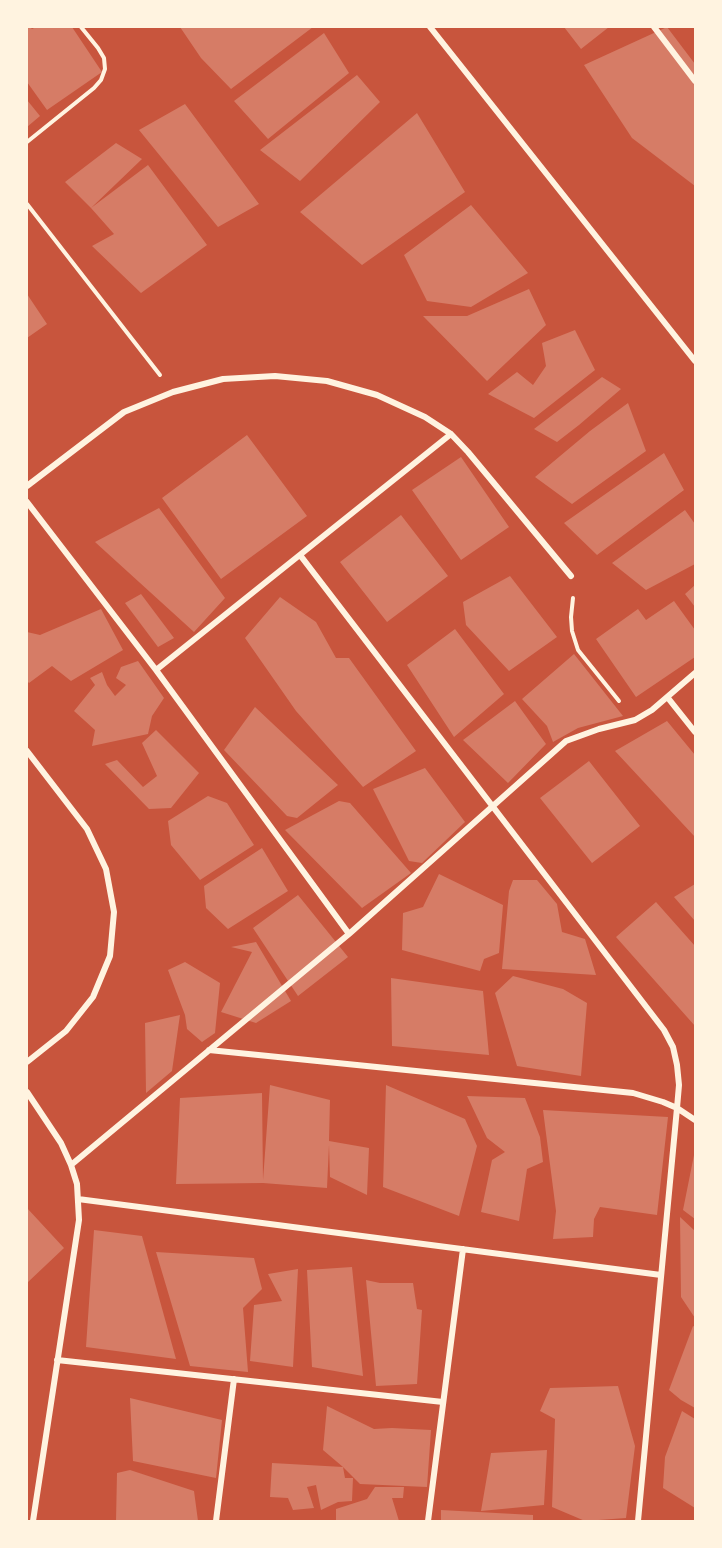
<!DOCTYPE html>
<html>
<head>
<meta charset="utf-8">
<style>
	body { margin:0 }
	#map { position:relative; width:722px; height:1548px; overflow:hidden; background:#c8553d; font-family:Jost,sans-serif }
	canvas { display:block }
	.frame { position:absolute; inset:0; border:28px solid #fff3e0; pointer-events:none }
</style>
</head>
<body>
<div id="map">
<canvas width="722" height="1548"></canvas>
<div class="frame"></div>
</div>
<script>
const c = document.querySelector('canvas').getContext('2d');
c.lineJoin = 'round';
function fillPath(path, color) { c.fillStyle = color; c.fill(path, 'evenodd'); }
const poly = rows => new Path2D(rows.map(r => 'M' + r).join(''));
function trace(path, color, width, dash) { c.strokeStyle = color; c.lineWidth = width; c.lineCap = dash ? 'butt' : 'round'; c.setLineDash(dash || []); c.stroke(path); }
const building = poly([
	[27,27,30,27,32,29,36,27,72,27,102,72,47,110,27,82],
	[180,27,313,27,231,89,201,58],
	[564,27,609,27,581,49],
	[667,27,695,64,695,186,632,138,584,65],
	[324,33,349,73,268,139,234,101],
	[357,75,380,102,300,181,260,150],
	[27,100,40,116,27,127],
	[185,104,259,204,218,227,139,130],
	[417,113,465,192,362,265,300,212],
	[116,143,142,159,91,208,65,182],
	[148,165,207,245,141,293,92,246,114,234,91,208],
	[471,205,528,273,471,307,427,301,404,255],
	[529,289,546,325,487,381,423,316,467,316],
	[27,294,47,324,27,338],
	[575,330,595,370,534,418,488,394,517,372,533,385,546,366,542,343],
	[602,377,621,389,579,425,557,442,534,429],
	[628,403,646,451,572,504,535,477,590,431],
	[247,435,307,516,221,579,162,498],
	[664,453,684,490,597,555,564,523],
	[461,457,509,527,461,560,412,490],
	[159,508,225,598,194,632,95,542],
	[685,510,695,524,695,564,646,590,612,563],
	[401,515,448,576,387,622,340,562],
	[510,576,557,637,509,671,466,625,463,602],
	[695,585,695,607,685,594],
	[141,594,174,638,158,647,125,603],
	[280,597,316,622,336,658,349,658,416,751,363,787,296,711,245,638],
	[674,601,695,630,695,657,636,697,596,639,638,609,646,620],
	[101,609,123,650,71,681,52,666,29,683,27,681,27,632,40,635],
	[455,629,504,694,454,737,407,665],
	[574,654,623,716,578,728,553,742,547,726,522,699],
	[138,661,164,698,152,716,148,734,92,746,95,730,74,711,95,685,90,678,102,672,107,685,115,696,126,685,116,678,121,667],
	[515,701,546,744,508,783,463,740],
	[255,707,338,785,297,818,287,816,224,750],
	[667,721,695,755,695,837,615,751],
	[156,730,199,773,171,808,149,809,105,764,117,760,143,787,157,776,142,743],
	[589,761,640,826,592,863,540,798],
	[425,768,465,822,422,863,409,861,373,789],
	[208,796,227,803,254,845,200,880,171,845,168,821],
	[339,801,350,803,411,873,362,908,285,830],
	[262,848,288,891,228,929,206,908,204,886],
	[439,874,503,905,499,953,484,959,480,971,402,950,403,913,423,907],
	[513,880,537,880,557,904,562,932,585,939,596,975,502,969,509,891],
	[695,884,695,921,674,897],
	[298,895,348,957,298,996,253,928],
	[656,902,695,946,695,1026,616,937],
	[256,942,291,1001,256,1023,221,1012,252,952,231,947],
	[185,962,220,983,215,1033,202,1042,187,1029,185,1015,168,970],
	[513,976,563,989,587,1003,581,1076,517,1066,495,993],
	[391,978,483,991,489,1055,392,1046],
	[180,1015,172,1071,146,1093,145,1023],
	[270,1085,330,1100,329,1141,369,1148,367,1195,330,1177,329,1145,327,1188,263,1183,176,1184,180,1098,262,1093,263,1180],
	[386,1085,465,1119,477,1146,459,1216,383,1187],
	[467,1096,525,1098,540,1137,543,1162,527,1169,519,1221,481,1212,492,1160,505,1152,487,1138],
	[543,1110,668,1117,657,1215,600,1207,594,1219,593,1237,553,1239,556,1211],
	[694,1155,695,1155,695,1219,683,1210],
	[27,1208,64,1248,27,1283],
	[680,1217,695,1231,695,1318,681,1297],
	[94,1230,142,1236,176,1359,86,1347],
	[156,1252,254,1258,262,1289,243,1308,248,1372,190,1366],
	[352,1267,363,1376,312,1367,307,1270],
	[298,1269,293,1367,250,1361,254,1305,282,1301,268,1274],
	[366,1280,380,1283,413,1283,417,1309,422,1310,417,1384,376,1386],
	[693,1326,695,1327,695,1408,681,1400,669,1390],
	[618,1386,635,1446,626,1518,585,1521,552,1507,555,1419,540,1411,550,1388],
	[130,1398,222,1420,216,1478,133,1461],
	[327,1406,374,1429,392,1428,431,1430,427,1487,360,1484,343,1467,345,1478,353,1478,352,1501,338,1502,321,1510,316,1485,307,1487,314,1508,293,1510,288,1498,270,1497,272,1463,343,1467,323,1450],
	[682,1411,695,1419,695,1508,663,1488,665,1457],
	[547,1450,544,1505,481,1511,491,1453],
	[130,1470,194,1491,198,1521,116,1521,117,1473],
	[375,1487,404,1487,403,1498,392,1498,399,1521,336,1521,336,1509,367,1499],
	[441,1510,533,1515,533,1521,441,1521]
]);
const path = poly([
	[27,142,94,88,101,80,105,69,104,58,98,48,81,27],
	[27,204,160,375],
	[573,598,571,617,572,631,578,650,619,701]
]);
const minor = poly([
	[430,27,695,361],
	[654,27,695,81],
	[27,486,124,412,173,392,223,379,275,376,327,381,377,395,425,417,451,434,468,452,571,576],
	[27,502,156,670,349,934],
	[300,555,664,1030,673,1047,677,1065,679,1085,677,1108,638,1521],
	[156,670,451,434],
	[668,698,695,732],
	[27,751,87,829,106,869,114,912,110,956,93,997,66,1031,27,1062],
	[209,1050,633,1093,663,1102,677,1108,695,1120],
	[27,1092,61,1143,71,1165,77,1184,79,1220,33,1521],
	[71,1165,349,934,566,741,599,729,635,720,652,710,695,673],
	[78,1199,661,1275],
	[57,1360,443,1402],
	[216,1521,234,1379],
	[428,1521,463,1249]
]);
fillPath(building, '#d67c66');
trace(path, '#fff3e0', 4);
trace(minor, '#fff3e0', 6);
</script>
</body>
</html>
